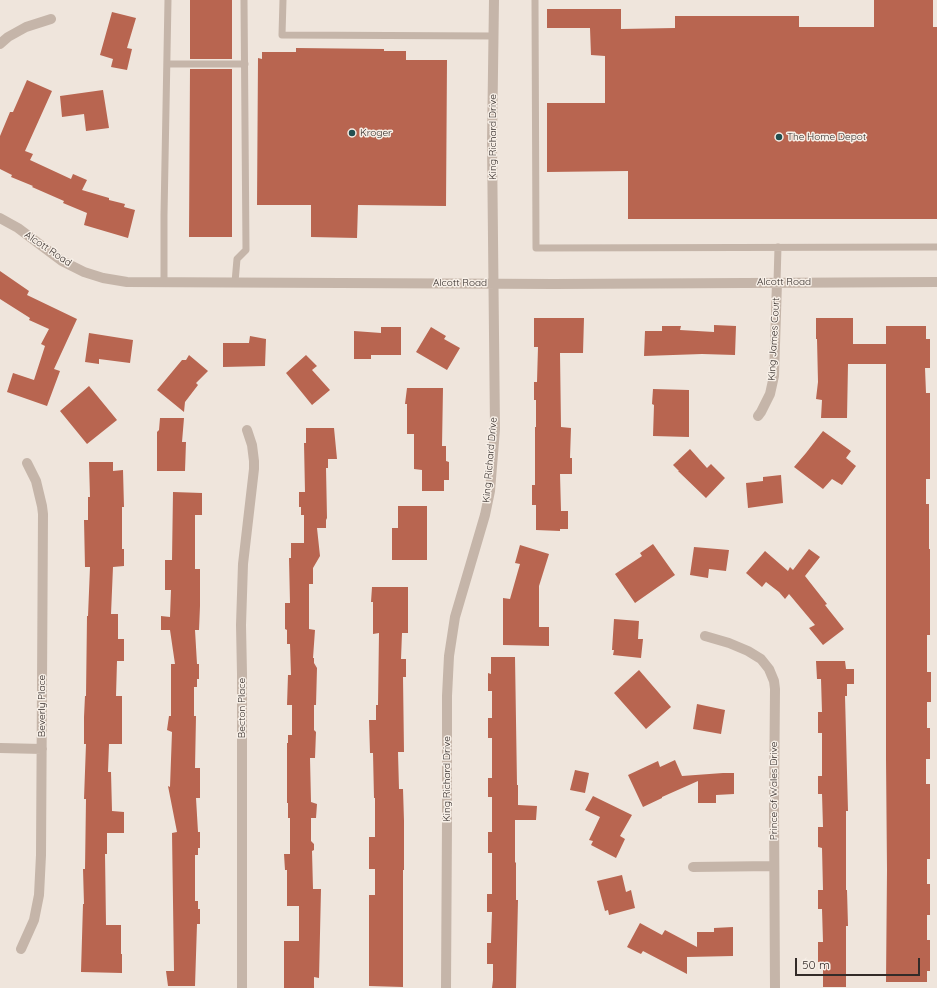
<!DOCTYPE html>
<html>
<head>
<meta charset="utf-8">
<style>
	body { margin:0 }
	#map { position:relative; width:937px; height:988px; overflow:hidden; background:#efe5dc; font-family:Quicksand,sans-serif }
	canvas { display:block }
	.scale { position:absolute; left:795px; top:958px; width:125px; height:18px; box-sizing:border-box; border:2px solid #332b28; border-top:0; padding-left:5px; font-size:12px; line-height:14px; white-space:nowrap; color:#332b28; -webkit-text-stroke:3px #f7efe7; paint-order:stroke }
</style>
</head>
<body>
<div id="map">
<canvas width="937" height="988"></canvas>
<div class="scale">50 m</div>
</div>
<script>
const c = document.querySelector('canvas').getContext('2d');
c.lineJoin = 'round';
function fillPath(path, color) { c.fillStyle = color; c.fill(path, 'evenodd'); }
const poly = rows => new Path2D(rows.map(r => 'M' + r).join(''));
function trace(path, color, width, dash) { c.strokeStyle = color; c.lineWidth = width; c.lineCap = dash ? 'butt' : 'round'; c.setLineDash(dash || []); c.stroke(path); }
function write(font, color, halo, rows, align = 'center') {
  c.font = font + ' Quicksand,sans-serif'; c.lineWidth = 3; c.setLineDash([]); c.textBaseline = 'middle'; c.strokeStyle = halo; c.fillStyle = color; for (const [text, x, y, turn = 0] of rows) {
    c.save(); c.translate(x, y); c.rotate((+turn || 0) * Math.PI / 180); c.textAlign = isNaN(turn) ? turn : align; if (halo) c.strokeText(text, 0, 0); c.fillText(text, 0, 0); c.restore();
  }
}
const building = poly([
	[190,0,232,0,232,59,190,59],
	[874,0,933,0,933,27,937,27,937,219,628,219,628,171,547,172,547,103,605,103,605,56,591,55,590,28,547,28,547,9,621,9,621,29,675,28,675,16,799,16,799,27,874,27],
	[112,12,136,18,127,48,132,49,127,70,111,67,113,59,100,55],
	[296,48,384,49,384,51,406,51,406,60,447,60,446,206,358,205,357,238,311,237,311,205,257,205,258,58,262,59,262,52,296,52],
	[190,69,232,69,232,237,189,237],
	[27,80,52,91,25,151,33,154,30,160,71,179,73,174,87,180,82,190,109,198,109,200,125,204,124,207,135,210,128,238,84,225,87,213,63,203,64,201,32,187,33,186,11,177,12,175,0,169,0,136,10,112,13,112],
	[103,90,109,128,86,131,84,114,62,117,60,96],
	[0,271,29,291,27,295,77,319,54,369,60,371,47,406,7,392,13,373,34,380,45,346,41,344,49,329,29,320,30,318,0,299],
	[534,318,584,318,583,353,560,353,561,427,571,428,570,458,572,458,572,474,560,474,561,511,568,511,568,529,560,529,560,531,536,530,536,505,532,505,532,485,535,485,535,427,536,427,536,400,534,400,534,382,537,382,538,347,534,347],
	[816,318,853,318,853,344,886,344,886,326,926,326,926,339,930,339,930,368,925,368,926,393,930,393,930,479,926,479,926,504,929,504,929,549,930,549,930,635,927,635,927,672,931,672,931,702,927,702,927,728,930,728,930,759,926,759,926,784,930,784,930,859,927,859,927,884,930,884,930,915,927,915,927,940,930,940,930,971,927,971,927,982,886,982,887,870,886,759,886,364,848,364,847,418,821,418,822,400,816,399,818,382,817,339,816,339],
	[714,325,736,326,735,355,702,354,644,356,645,331,662,331,662,326,681,326,680,330,714,332],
	[381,327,401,327,401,355,371,355,371,359,354,359,354,331,381,333],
	[431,327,446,336,444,339,460,348,447,370,416,352],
	[89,333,133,340,130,363,99,359,99,364,85,362],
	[250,336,266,339,265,366,223,367,223,343,249,343],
	[189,355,208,371,196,383,198,385,185,402,184,412,157,390,182,360,186,360],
	[306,355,317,366,312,370,330,390,312,405,286,373],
	[89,386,117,420,87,444,60,411],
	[407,388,443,388,442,446,446,446,446,461,449,462,449,480,444,480,444,491,422,491,422,470,414,469,414,434,407,434,407,404,405,404],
	[653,389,689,390,689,437,653,436,654,405,652,404],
	[160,418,184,418,182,442,186,442,185,471,157,471,157,432,159,430],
	[306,428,334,428,337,459,328,459,328,468,326,468,327,518,326,520,326,528,317,528,320,556,313,568,313,584,309,584,309,629,315,630,313,658,314,658,314,663,317,668,316,705,314,705,314,730,316,732,315,758,310,758,311,802,317,804,316,818,311,818,311,841,314,844,314,850,312,851,313,889,321,889,319,978,314,977,314,988,284,988,284,941,299,941,299,906,287,906,287,870,285,870,284,854,290,854,290,818,288,818,288,803,287,803,287,743,288,743,288,735,292,735,292,705,287,705,288,675,291,675,290,644,287,644,287,630,285,629,285,603,290,603,289,558,291,558,291,543,304,543,304,515,301,515,301,507,299,507,299,492,305,492,304,443,306,443],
	[823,431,851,451,846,458,856,466,842,485,832,479,823,489,794,467,806,453],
	[690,449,707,468,711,464,725,478,706,498,678,471,679,471,673,465],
	[89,462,113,462,113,471,123,470,124,507,122,507,122,549,124,549,124,566,113,567,111,614,118,614,118,639,124,639,124,661,117,661,116,696,122,696,122,744,109,744,108,772,111,772,112,811,124,812,124,833,107,833,107,854,105,854,106,925,121,925,121,954,122,954,122,973,81,972,83,904,84,904,83,869,85,869,86,799,84,799,86,744,84,744,84,717,85,696,86,696,87,616,88,616,90,567,85,567,84,520,88,520,88,497,90,497],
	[781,475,783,503,748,508,746,483,763,481,763,477],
	[173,492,202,493,202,515,195,515,195,569,200,569,200,606,199,630,195,630,197,664,199,664,199,679,197,679,197,687,194,687,194,716,196,716,195,768,200,768,200,798,196,798,198,832,200,832,200,848,198,848,198,855,195,855,195,901,198,901,198,909,200,909,200,924,197,924,195,986,168,986,166,971,174,971,172,833,177,832,168,786,170,787,172,732,167,730,169,716,171,716,171,664,175,664,170,630,161,630,161,616,170,617,171,590,165,590,165,560,172,560],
	[398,506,427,506,427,560,392,560,392,528,398,528],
	[653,544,675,575,635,603,615,574,642,556,640,553],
	[520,545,549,554,539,586,539,627,549,627,549,646,503,645,503,598,510,599,520,564,515,563],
	[694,547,729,550,726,571,709,569,708,578,690,575],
	[809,549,820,557,805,576,827,604,825,605,844,629,823,645,809,628,815,625,789,594,785,599,779,592,766,582,762,587,746,573,765,551,788,571,790,567,793,570],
	[372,587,408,587,408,633,402,633,401,659,406,659,406,677,403,677,404,752,398,752,399,789,403,789,404,821,404,870,403,870,403,987,369,986,369,895,375,895,375,869,369,869,369,837,375,837,375,798,374,798,373,753,370,753,369,720,376,720,376,705,378,705,379,633,373,634,373,602,371,602],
	[614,619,639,621,638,639,643,639,641,658,613,655,614,650,612,650],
	[491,657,515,657,517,785,518,785,518,805,537,806,536,820,515,820,515,862,516,863,516,900,518,900,516,988,492,988,493,980,493,964,487,964,487,943,491,943,492,912,487,912,487,894,492,894,492,853,488,853,488,832,492,832,492,797,488,797,488,778,492,778,492,738,488,738,488,718,492,718,492,691,488,691,488,673,491,674],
	[816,661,845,661,846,669,854,669,854,684,847,684,847,696,845,696,848,811,846,811,846,890,847,890,848,926,846,926,846,987,823,987,823,962,818,962,818,942,823,942,822,909,818,909,818,890,823,890,822,848,818,847,818,827,823,827,822,794,818,794,818,776,822,776,822,733,818,733,818,712,822,712,821,679,817,679],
	[639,670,671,707,646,729,614,693],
	[697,704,725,710,721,734,693,729],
	[675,760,682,776,723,773,734,773,734,794,716,795,716,803,698,803,698,781,662,797,662,798,643,807,628,775,658,761,660,767],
	[575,770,589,773,585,793,570,790],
	[593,796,632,815,620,836,625,839,616,858,591,845,593,841,589,840,600,817,585,810],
	[622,875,626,892,631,890,635,908,609,915,608,910,605,911,597,881],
	[640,923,662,935,665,930,697,947,697,932,714,932,714,928,733,927,733,956,687,957,687,974,643,951,641,954,627,947]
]);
const service = poly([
	[283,0,282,35,494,36],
	[535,0,536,248,937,247],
	[167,64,245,64],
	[164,282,164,215,168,0],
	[235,282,237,259,246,250,244,0],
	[777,282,778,247]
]);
const minor = poly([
	[0,44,8,37,26,27,51,19],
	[0,218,18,228,62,261,84,272,103,278,127,282,554,284,937,282],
	[758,416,761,412,770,394,774,376,777,282],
	[705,636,729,643,748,651,761,659,769,669,774,681,775,689,774,807,775,988],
	[0,748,42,749],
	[693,867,774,866],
	[21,949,34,920,39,895,41,855,43,514,42,506,36,481,27,463],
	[242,988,242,674,241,625,243,564,254,469,254,461,252,445,247,430],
	[446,988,447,821,447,696,449,656,455,617,485,515,490,491,495,429,492,143,494,0]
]);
const markers = [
	[352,133,4,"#224f50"],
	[779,137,4,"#224f50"]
];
const poiNames = [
	["Kroger",360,133],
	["The Home Depot",787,137]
];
const streetNames = [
	["King Richard Drive",493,137,-90],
	["Alcott Road",48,249,34],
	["Alcott Road",784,282],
	["Alcott Road",460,283],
	["King James Court",774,339,-87],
	["King Richard Drive",490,460,-85],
	["Beverly Place",42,706,-90],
	["Becton Place",242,708,-90],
	["King Richard Drive",447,779,-90],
	["Prince of Wales Drive",774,791,-90]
];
fillPath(building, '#b86550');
trace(service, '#c5b5a9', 7);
trace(minor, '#c5b5a9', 10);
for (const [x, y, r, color] of markers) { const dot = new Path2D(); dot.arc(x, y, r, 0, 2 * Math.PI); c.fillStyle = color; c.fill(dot); trace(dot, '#f7efe7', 1.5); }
write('10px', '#332b28', '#f7efe7', poiNames, 'left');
write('10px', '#332b28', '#f7efe7', streetNames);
</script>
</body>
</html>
